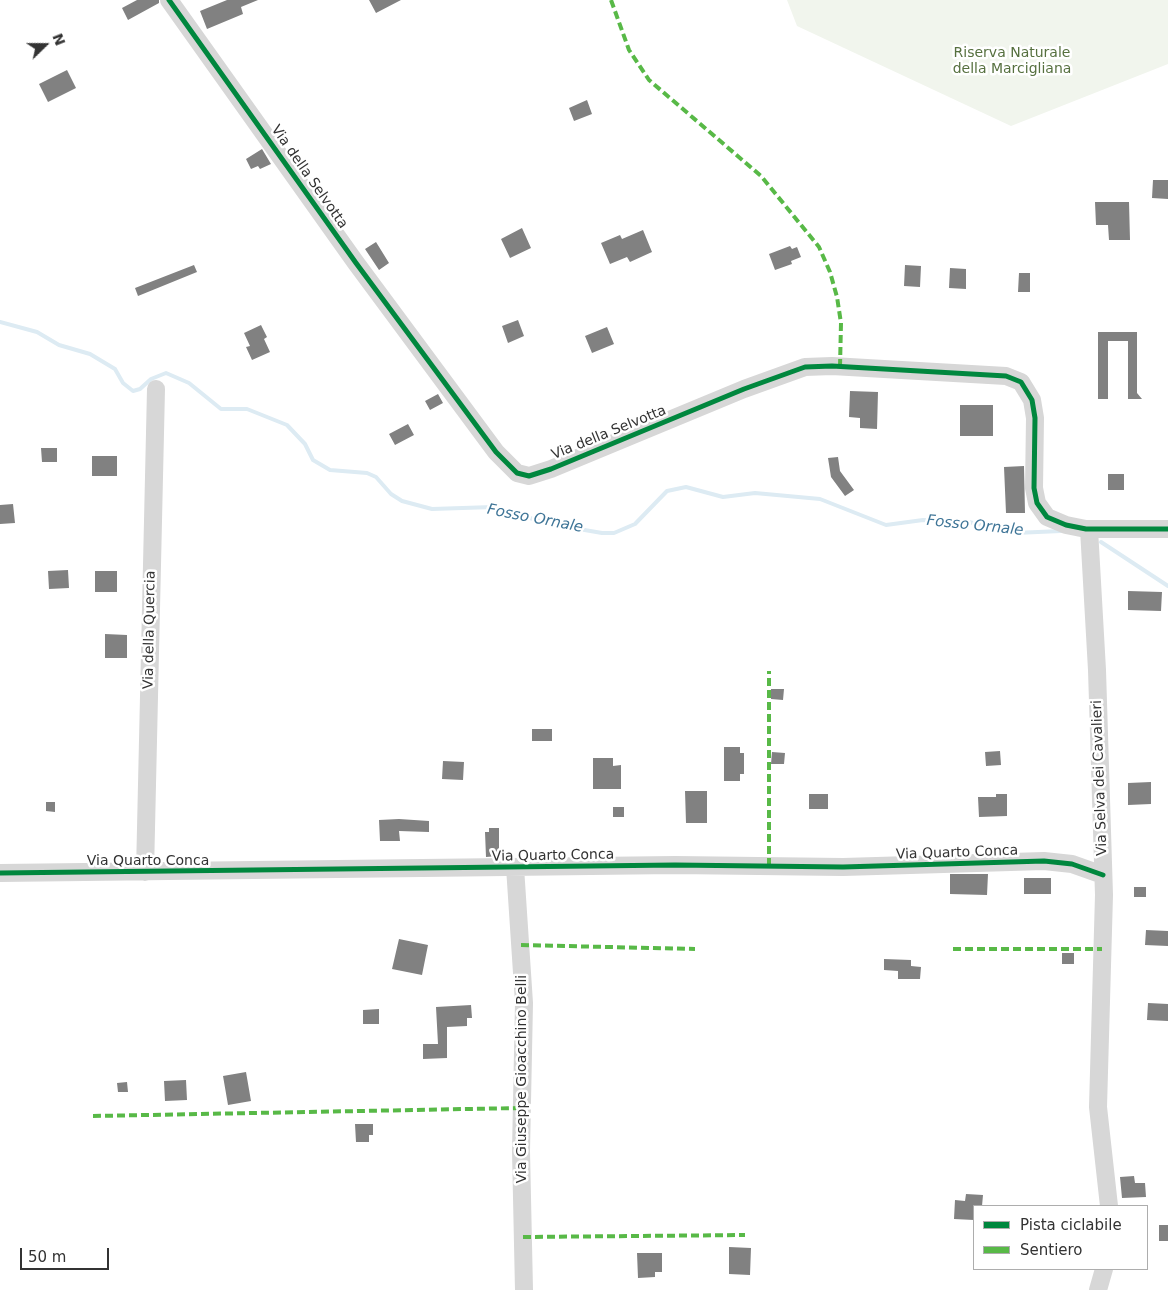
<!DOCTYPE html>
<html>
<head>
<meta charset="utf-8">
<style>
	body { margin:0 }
	#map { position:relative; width:1168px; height:1290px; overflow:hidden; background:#fff; font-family:"DejaVu Sans",sans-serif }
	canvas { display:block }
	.legend { position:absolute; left:973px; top:1205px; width:175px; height:65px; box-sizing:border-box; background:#fff; border:1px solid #adadad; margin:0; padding:6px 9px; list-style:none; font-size:15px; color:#333 }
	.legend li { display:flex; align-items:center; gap:10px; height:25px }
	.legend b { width:25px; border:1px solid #adadad }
	.north { position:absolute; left:20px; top:20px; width:50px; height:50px; -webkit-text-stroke:4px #fff; paint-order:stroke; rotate:68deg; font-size:14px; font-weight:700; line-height:20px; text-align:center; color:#333 }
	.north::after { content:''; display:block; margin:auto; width:18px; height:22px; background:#333; clip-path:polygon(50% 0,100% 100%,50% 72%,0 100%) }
	.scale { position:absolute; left:20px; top:1248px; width:89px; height:22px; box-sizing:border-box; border:2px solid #333; border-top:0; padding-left:6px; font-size:15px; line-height:18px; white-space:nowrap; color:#333; -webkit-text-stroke:4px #fff; paint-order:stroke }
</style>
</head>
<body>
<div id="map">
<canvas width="1168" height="1290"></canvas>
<ul class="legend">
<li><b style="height:6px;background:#00873e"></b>Pista ciclabile</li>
<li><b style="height:6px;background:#58b947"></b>Sentiero</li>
</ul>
<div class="north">N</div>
<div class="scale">50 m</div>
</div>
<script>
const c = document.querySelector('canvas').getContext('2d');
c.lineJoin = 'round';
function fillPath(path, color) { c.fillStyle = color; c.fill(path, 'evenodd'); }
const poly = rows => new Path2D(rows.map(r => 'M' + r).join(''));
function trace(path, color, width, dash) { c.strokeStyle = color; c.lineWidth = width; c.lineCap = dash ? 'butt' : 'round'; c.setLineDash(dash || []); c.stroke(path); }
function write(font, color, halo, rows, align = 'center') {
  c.font = font + ' "DejaVu Sans",sans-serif'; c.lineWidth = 5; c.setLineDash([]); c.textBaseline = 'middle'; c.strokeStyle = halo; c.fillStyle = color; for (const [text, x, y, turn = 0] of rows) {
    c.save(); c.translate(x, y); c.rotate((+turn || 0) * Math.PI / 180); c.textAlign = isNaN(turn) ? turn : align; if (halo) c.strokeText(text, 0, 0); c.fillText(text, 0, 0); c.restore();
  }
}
const green = poly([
	[787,0,1168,0,1168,64,1011,126,797,26]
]);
const stream = poly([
	[0,322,37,332,59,345,90,354,115,369,123,383,133,391,140,389,151,379,166,373,189,383,221,409,247,409,287,425,305,444,313,460,330,470,367,473,376,477,391,494,402,501,432,509,493,507,550,524,602,533,614,533,635,524,667,491,686,487,723,497,755,493,820,499,886,525,923,520,969,522,1015,533,1061,531],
	[1101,542,1168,586]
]);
const building = poly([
	[137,0,159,0,159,3,128,20,122,8],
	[227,0,258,0,241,7,243,14,207,29,200,11],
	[369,0,401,0,376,13],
	[67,70,76,88,48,102,39,84],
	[587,100,592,114,574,121,569,108],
	[262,149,271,164,260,169,258,166,251,169,246,159],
	[1153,180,1168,180,1168,199,1152,198],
	[1095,202,1129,202,1130,240,1109,240,1108,225,1096,225],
	[522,228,531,248,510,258,501,239],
	[643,230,652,252,630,262,627,257,610,264,601,243,620,235,622,239],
	[376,242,389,263,379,270,365,249],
	[790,246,792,249,797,247,801,257,791,261,792,264,775,270,769,254],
	[194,265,197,272,138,296,135,288],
	[905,265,921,266,920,287,904,286],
	[950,268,966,269,966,289,949,288],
	[1019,273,1030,273,1030,292,1018,292],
	[518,320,524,336,508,343,502,326],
	[261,325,267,337,264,339,270,352,252,360,246,347,250,346,244,333],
	[607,327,614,344,592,353,585,336],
	[1098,332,1137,332,1137,393,1142,399,1128,399,1128,341,1108,341,1108,399,1098,399],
	[850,391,878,392,877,429,860,428,860,418,849,417],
	[438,394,443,403,430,410,425,401],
	[960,405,993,405,993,436,960,436],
	[408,424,414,435,395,445,389,434],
	[41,448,57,448,57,462,42,462],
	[92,456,117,456,117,476,92,476],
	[838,457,840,471,854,490,845,496,831,477,828,458],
	[1024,466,1025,513,1006,513,1004,467],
	[1108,474,1124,474,1124,490,1108,490],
	[13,504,15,523,0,524,0,505],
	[68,570,69,588,49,589,48,571],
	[95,571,117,571,117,592,95,592],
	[1128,591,1162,592,1161,611,1128,610],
	[105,634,127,635,127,658,105,658],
	[771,689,784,689,783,700,771,699],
	[532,729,552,729,552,741,532,741],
	[724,747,740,747,740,753,744,753,744,774,740,774,740,781,724,781],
	[1000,751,1001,765,986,766,985,752],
	[772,752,785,753,784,764,771,764],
	[593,758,613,758,613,766,621,765,621,789,593,789],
	[443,761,464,762,463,780,442,779],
	[1151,782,1151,804,1128,805,1128,783],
	[685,791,707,791,707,823,686,823],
	[809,794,828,794,828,809,809,809],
	[996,794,1007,794,1007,816,979,817,978,797,996,797],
	[46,802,55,802,55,812,46,811],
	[613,807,624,807,624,817,613,817],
	[399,819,429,821,429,832,399,831,400,841,380,841,379,820],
	[489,828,499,828,499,856,486,857,485,832,489,832],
	[950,874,988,874,987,895,950,894],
	[1024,878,1051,878,1051,894,1024,894],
	[1134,887,1146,887,1146,897,1134,897],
	[1146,930,1168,931,1168,946,1145,945],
	[399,939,428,945,422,975,392,969],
	[1062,953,1074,953,1074,964,1062,964],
	[884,959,911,960,911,966,921,967,920,979,898,979,898,971,884,970],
	[1148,1003,1168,1004,1168,1021,1147,1020],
	[471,1005,472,1018,467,1018,467,1026,447,1027,447,1058,423,1059,423,1044,438,1044,436,1007],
	[379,1009,379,1024,363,1024,363,1010],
	[246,1072,251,1101,228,1105,223,1076],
	[186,1080,187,1100,165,1101,164,1081],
	[127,1082,128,1092,118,1092,117,1083],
	[355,1124,373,1124,373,1135,369,1135,369,1142,356,1142],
	[1134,1176,1135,1183,1145,1183,1146,1197,1122,1198,1120,1177],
	[966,1194,983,1195,982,1206,974,1206,974,1220,954,1219,955,1200,965,1201],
	[1159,1225,1168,1225,1168,1241,1159,1241],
	[729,1247,751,1248,750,1275,729,1274],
	[637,1253,662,1253,662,1272,655,1272,655,1277,638,1278]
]);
const minor = poly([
	[169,0,356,263,496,452,517,473,529,476,551,469,744,389,805,367,832,366,1006,376,1021,382,1032,400,1035,418,1034,488,1037,503,1047,517,1066,525,1086,529,1168,529],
	[1089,529,1097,670,1104,895,1098,1107,1109,1206],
	[515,867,524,1003,521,1151,524,1290],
	[145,872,156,389],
	[0,873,675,865,843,867,1044,861,1072,864,1103,875],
	[1098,1290,1104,1269]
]);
const quiet = poly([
	[611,0,629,50,649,80,761,176,819,247,830,272,837,297,841,323,840,367],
	[769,866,769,671],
	[521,945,695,949],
	[953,949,1102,949],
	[93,1116,521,1108],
	[523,1237,745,1235]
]);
const cycleway = poly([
	[169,0,356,263,496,452,517,473,529,476,551,469,744,389,805,367,832,366,1006,376,1021,382,1032,400,1035,418,1034,488,1037,503,1047,517,1066,525,1086,529,1168,529],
	[0,873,675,865,843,867,1044,861,1072,864,1103,875]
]);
const parkNames = [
	["Riserva Naturale",1012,53],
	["della Marcigliana",1012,69]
];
const streetNames = [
	["Via della Selvotta",309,177,55],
	["Via della Selvotta",609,433,-22],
	["Via della Quercia",150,630,-89],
	["Via Selva dei Cavalieri",1100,778,-92],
	["Via Quarto Conca",957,853,-2],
	["Via Quarto Conca",553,856,-1],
	["Via Quarto Conca",148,861],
	["Via Giuseppe Gioacchino Belli",522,1079,-90]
];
const waterNames = [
	["Fosso Ornale",535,519,11],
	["Fosso Ornale",975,526,6]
];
fillPath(green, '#f1f5ed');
trace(stream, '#ddebf3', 4);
fillPath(building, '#818181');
trace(minor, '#d7d7d7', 18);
trace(quiet, '#58b947', 4, [8, 4]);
trace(cycleway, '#00873e', 5);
write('14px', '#56703f', '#fff', parkNames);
write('14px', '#333', '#fff', streetNames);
write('italic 15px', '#3f7597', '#fff', waterNames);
</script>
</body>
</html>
